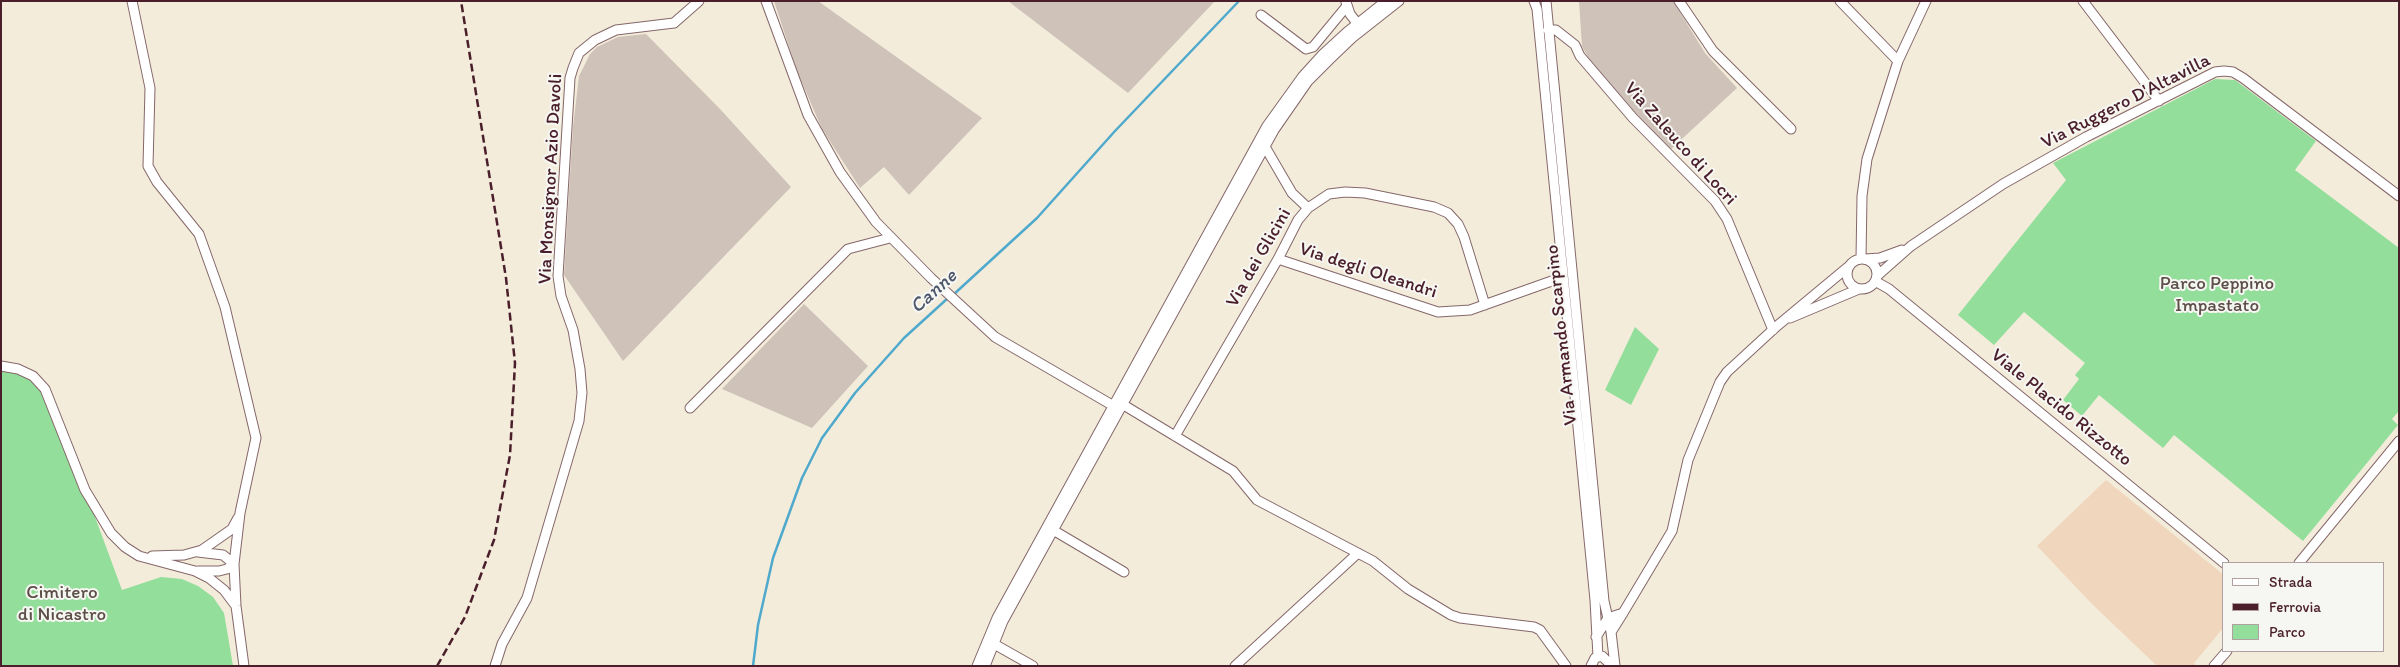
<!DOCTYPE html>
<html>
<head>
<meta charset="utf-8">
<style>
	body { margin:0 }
	#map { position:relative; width:2400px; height:667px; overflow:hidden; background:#f3ecdb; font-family:Itim,sans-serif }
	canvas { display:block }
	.frame { position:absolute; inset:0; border:2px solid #4a1f2b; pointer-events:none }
	.legend { position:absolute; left:2222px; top:562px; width:162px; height:90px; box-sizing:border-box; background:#f6f6f2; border:1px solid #b1a0a2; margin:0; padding:6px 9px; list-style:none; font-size:15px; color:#4a1f2b }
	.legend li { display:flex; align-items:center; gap:10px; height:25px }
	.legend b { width:25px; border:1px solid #b1a0a2 }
</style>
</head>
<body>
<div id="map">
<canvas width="2400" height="667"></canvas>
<div class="frame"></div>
<ul class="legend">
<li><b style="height:6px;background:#fff"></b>Strada</li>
<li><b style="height:6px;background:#4a1f2b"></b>Ferrovia</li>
<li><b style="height:14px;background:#93de9a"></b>Parco</li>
</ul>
</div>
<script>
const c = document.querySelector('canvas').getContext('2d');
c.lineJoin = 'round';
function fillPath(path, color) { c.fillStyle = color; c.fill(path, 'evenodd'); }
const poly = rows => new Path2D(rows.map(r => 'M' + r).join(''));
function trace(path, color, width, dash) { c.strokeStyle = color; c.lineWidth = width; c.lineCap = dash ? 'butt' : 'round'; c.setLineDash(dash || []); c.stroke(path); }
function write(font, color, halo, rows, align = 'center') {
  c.font = font + ' Itim,sans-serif'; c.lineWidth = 4; c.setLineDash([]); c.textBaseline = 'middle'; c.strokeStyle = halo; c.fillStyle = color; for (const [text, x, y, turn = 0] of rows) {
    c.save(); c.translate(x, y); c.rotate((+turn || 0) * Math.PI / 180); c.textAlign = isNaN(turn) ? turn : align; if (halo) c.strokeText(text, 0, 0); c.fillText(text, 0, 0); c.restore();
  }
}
const built = poly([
	[2106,480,2224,575,2224,627,2194,663,2196,666,2157,666,2092,604,2037,546]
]);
const industrial = poly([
	[774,1,818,1,982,118,909,195,884,167,860,188,822,129,797,71],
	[1008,1,1215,1,1128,93],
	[1579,1,1673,1,1705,53,1737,88,1670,150,1592,66,1582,46],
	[646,34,720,109,791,187,623,361,564,275,573,127,579,76,590,54,597,47,618,37],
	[804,304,868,366,812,428,722,389]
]);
const green = poly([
	[2215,79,2235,80,2316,141,2295,170,2399,248,2399,411,2392,419,2398,425,2303,541,2174,435,2163,448,2099,395,2082,416,2063,400,2079,379,2075,375,2085,363,2024,312,1994,345,1958,315,2066,180,2053,163],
	[1635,327,1659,349,1631,405,1605,390],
	[1,366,33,376,54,406,122,590,161,577,182,579,198,586,213,597,224,613,233,666,1,666]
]);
const stream = poly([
	[953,295,1037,218,1115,131,1239,1],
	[753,666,758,625,773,558,802,478,822,438,855,393,904,338,948,298]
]);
const minor = poly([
	[132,1,150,88,148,166,157,182,199,234,225,307,256,438,240,513,234,564,236,606,244,666],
	[766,1,808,115,840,172,876,222,931,278,995,337,1112,405],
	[1534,1,1537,9,1595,600,1598,657],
	[1546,1,1604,601,1611,632,1615,666],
	[1679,1,1713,51,1791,129],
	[1840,1,1898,61],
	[2083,1,2159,101],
	[1346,2,1350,14,1357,23],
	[1261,15,1306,49,1313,47,1346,7],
	[1548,30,1556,30,1575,45,1580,56,1633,118,1715,201,1727,219,1773,330],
	[1264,145,1292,193,1308,208],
	'1847 274a15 15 0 1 1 30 0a15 15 0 1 1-30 0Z',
	[1278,259,1438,312,1470,310,1563,277],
	[1861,259,1862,196,1867,159,1898,61,1926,1],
	[1865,259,1880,258,1902,250],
	[1877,276,1911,246,2003,184,2086,137,2215,72,2224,71,2233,72,2243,78,2399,196],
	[1875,281,1889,289,2224,563],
	[1790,318,1859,289],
	[1,366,18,369,33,376,45,389,85,490,111,533,125,547,139,556,195,571,209,578,224,590,236,606],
	[1122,404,1233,471,1257,500,1373,561,1408,589,1451,615,1460,618,1534,627,1540,630,1566,666],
	[690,408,848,249,890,238],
	[1175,436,1278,259,1298,220,1308,208,1329,194,1345,192,1365,193,1434,207,1448,213,1458,224,1464,237,1485,305],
	[1053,530,1124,572],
	[198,552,223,555,234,564,227,569,219,571,198,571],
	[152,556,184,555,202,550,232,529,238,518],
	[2299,563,2399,441],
	[1623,613,1672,531,1688,460,1720,382,1727,372,1777,326,1848,267],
	[1596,637,1608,618,1623,613,1611,632],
	[994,644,1033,666],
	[495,666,502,644,527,598,579,421,582,393,580,369,573,330,561,296,558,276,570,78,573,68,579,53,595,40,616,30,674,23,699,1],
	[977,666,997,618,1267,126,1303,76,1323,54,1347,32,1386,1],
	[985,666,1003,621,1274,130,1308,81,1329,60,1352,38,1399,1],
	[1235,666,1358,553],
	[1591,666,1595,658,1602,656,1612,666],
	[2214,666,2227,651]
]);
const rail = poly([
	[437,666,465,617,494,540,510,455,515,363,506,278,461,1]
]);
const streetNames = [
	["Via Ruggero D'Altavilla",2126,102,-27],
	["Via Zaleuco di Locri",1680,144,48],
	["Via Monsignor Azio Davoli",551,179,-87],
	["Via dei Glicini",1259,258,-60],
	["Via degli Oleandri",1368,271,18],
	["Via Armando Scarpino",1562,335,-96],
	["Viale Placido Rizzotto",2061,408,39]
];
const parkNames = [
	["Parco Peppino",2217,284],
	["Impastato",2217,306],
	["Cimitero",62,593],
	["di Nicastro",62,615]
];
const waterNames = [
	["Canne",934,292,-42]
];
fillPath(built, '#f0d6bc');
fillPath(industrial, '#cec2b9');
fillPath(green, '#93de9a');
trace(stream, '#4fa9cc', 2.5);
trace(minor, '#856769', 11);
trace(minor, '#fff', 9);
trace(rail, '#4a1f2b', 2.5, [8, 4]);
write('19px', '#4a1f2b', '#f6f6f2', streetNames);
write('19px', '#5c4f47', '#f6f6f2', parkNames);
write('italic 20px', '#4c566b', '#f6f6f2', waterNames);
</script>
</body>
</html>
